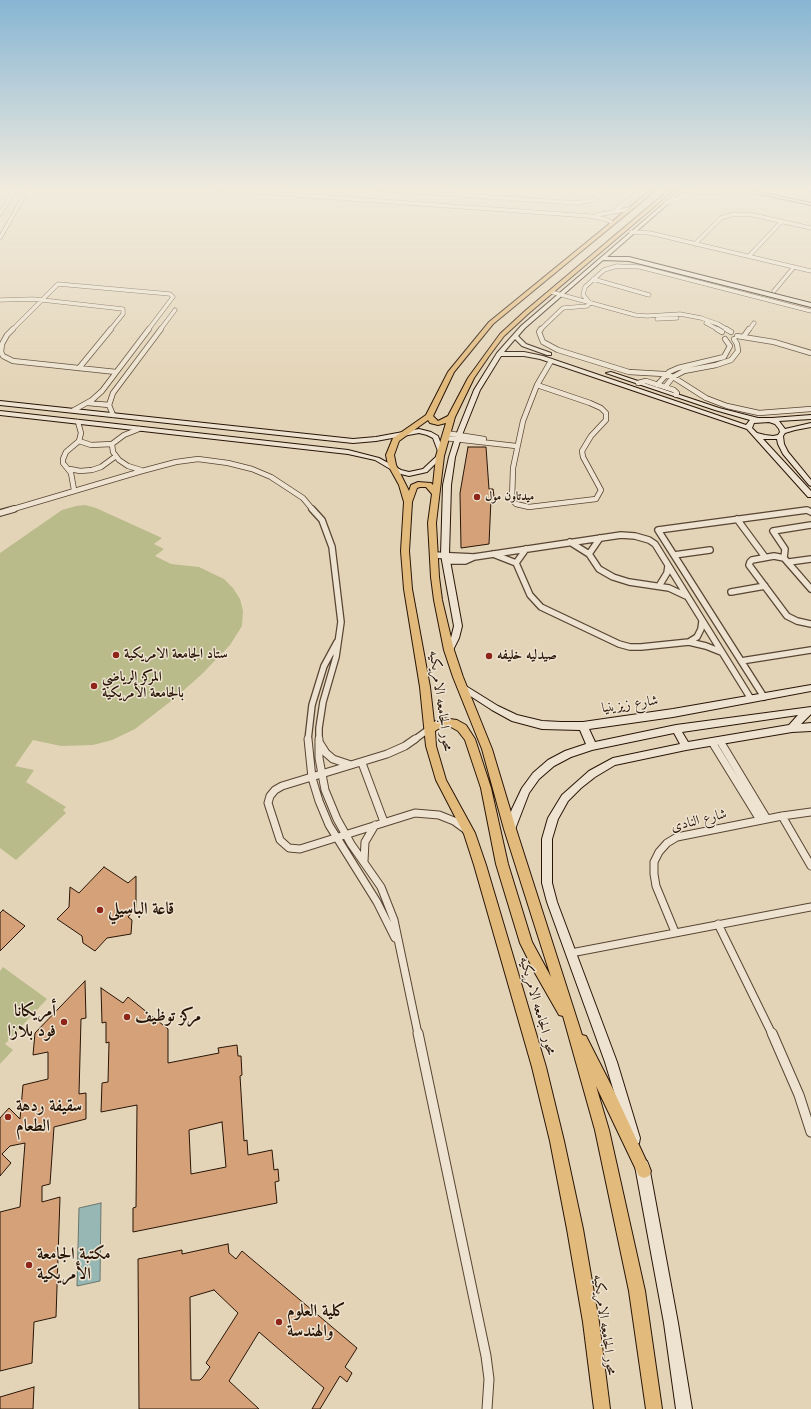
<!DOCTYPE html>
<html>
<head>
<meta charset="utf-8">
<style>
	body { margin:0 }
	canvas { display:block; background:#e3d4b7 }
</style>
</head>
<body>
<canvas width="811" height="1409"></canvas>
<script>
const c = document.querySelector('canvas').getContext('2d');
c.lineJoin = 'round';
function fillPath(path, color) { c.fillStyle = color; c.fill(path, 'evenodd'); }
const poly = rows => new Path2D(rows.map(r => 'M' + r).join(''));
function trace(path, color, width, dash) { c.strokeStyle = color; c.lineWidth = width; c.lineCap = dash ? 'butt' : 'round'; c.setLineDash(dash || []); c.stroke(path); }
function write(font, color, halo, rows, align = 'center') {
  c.font = font + ' Cardo,Amiri,serif'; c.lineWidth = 3; c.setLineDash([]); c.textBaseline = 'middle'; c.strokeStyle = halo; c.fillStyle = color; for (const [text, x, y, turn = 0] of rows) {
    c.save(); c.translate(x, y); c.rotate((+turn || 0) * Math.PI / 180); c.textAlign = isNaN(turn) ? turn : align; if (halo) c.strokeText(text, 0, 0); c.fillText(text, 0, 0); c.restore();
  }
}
const green = poly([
	[85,505,96,508,162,538,154,544,164,549,155,556,171,564,199,567,224,579,233,588,240,599,243,611,242,626,230,645,202,674,175,698,135,729,112,740,93,745,61,746,33,740,15,766,34,770,26,782,66,807,63,810,66,813,16,860,0,848,0,553,62,510,76,506],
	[3,967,47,999,5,1044,13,1050,0,1064,0,971]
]);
const water = poly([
	[101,1203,100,1281,77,1286,79,1208,101,1203]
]);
const building = poly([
	[468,447,486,447,489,489,493,489,494,496,494,499,491,499,489,544,461,548,460,493,468,447],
	[104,867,128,883,136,876,136,908,128,917,132,920,131,934,107,938,95,951,83,943,82,936,57,919,69,907,70,887,79,893,104,867],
	[3,910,25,926,0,951,0,913,3,910],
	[85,981,86,1018,81,1019,79,1094,86,1093,86,1119,54,1127,50,1184,42,1186,42,1202,60,1197,56,1317,34,1322,32,1363,0,1371,0,1212,20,1207,25,1143,10,1146,2,1154,11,1163,0,1176,0,1118,9,1108,20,1119,23,1085,48,1079,48,1052,33,1055,35,1033,85,981],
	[101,988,123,1003,128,997,168,1029,168,1063,219,1053,218,1048,237,1045,238,1056,241,1056,242,1075,240,1076,244,1141,247,1140,248,1155,272,1150,274,1170,278,1169,279,1181,275,1182,277,1203,133,1232,133,1208,136,1207,137,1105,101,1112,102,1083,108,1082,109,1042,106,1043,106,1022,102,1023,101,988],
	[222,1122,226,1167,191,1174,189,1130,222,1122],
	[228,1244,229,1253,236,1259,242,1251,357,1348,345,1367,352,1373,347,1382,340,1376,320,1409,312,1409,324,1388,259,1332,229,1381,259,1409,139,1409,138,1259,182,1250,182,1254,228,1244],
	[214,1290,238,1313,206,1363,210,1367,203,1377,200,1380,191,1380,190,1297,214,1290],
	[34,1387,33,1409,0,1409,0,1397,34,1387]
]);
const streetFar4 = poly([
	[213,189,589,216,605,219,613,223],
	[372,189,577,203,593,200,607,189],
	[809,189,811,189],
	[327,194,328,189],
	[0,198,6,189],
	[666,203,685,196,700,193,726,191,754,192],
	[616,210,643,189],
	[0,214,15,189],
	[596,215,630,209],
	[631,232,650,233,811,271],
	[0,238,28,189],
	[695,244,721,218,734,214,753,215,811,228],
	[749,256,782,221],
	[593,279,649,295],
	[774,291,794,267],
	[551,292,635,315,647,316,680,314,701,318,718,324,728,330],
	[0,300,33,299,123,309,123,314,110,330],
	[657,319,677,318],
	[706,323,719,330],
	[12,330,58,284,170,294,173,297,148,330],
	[160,330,175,310],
	[540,330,563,308,587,306,590,303,583,295,585,287,604,270,617,266,640,267,811,311],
	[749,330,754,323]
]);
const streetFar3 = poly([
	[13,329,7,335,2,344,1,352,3,356,13,361,116,372],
	[541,329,539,332,543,342,558,350,629,372,664,374,673,377,706,398,727,406,759,413,811,409],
	[717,329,722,332],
	[726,329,731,332],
	[737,336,774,342,811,353],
	[744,336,749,329],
	[79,368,111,329],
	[638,383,646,381,674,390,677,393,676,395],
	[537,385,590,403,601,408,606,413,606,420,591,436,582,451,583,457,601,490,596,499,529,507,516,504,512,500,513,468,523,421,537,385],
	[537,385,551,361],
	[657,385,669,372,678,368,724,357,730,346,725,339],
	[665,387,673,377,684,371,716,365,731,360,738,351,737,344,734,339],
	[88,403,109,405],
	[74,410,92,400,102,391,149,329],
	[113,415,109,405,113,393,161,329],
	[446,433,484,439],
	[445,438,516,446],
	[79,441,91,445,112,444,124,435,139,429],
	[112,444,113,452,119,460,128,466,141,470],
	[70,469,80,471,92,470,101,467,116,456],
	[74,490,71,473,63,463,63,459,66,452,79,441,81,433,78,422],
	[10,510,142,471,176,462,198,459,228,463,252,469,271,477,303,498,313,510]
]);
const streetFar2 = poly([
	[312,509,322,520,332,547,341,622,336,657,323,702,319,728,319,740],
	[0,513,14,509],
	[737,519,765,557],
	[570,542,589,554,599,569,613,577,629,582,669,588,686,596],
	[493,554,516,563,530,595,541,607,619,644,630,647,641,647,689,642,706,646,721,652],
	[589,554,600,538],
	[433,555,474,557,621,535,635,536,649,540,655,544,751,699],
	[674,555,710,550],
	[784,558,785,549,773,531,811,525],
	[446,561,465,561,474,557],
	[789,562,811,559],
	[516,563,526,549],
	[659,586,667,573,668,566],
	[811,589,784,558,774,556,752,560,750,562,749,565,787,616,797,621,811,624],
	[731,592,765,586],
	[689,642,697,637,701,629,702,621],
	[741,661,811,650],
	[764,697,658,530,807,510,811,512],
	[308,740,312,705,324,666,337,642],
	[414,740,429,729]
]);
const streetFar1 = poly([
	[308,739,312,778,319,801,329,825,377,902,395,938],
	[319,739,319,758,325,790,337,819,351,844,381,887,394,920,418,1034],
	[415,739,405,746,387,754,282,786,275,790,270,796,268,803,280,840,289,848,300,849,415,813,439,815,454,821,465,829],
	[720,741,767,819],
	[319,742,326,753,333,759,351,765],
	[712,742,760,820],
	[362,763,384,822],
	[782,816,811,866],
	[364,861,365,842,375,825],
	[718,924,772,1034],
	[675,932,656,886,654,874,654,862,659,852,667,843,677,837,782,816,811,812],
	[571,953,811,907]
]);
const street = poly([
	[418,1033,486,1356,489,1379,487,1409],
	[772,1033,799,1095,811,1132]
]);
const secondary = poly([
	[681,189,685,189,607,257,629,257,811,303,811,307,629,261,603,260,525,328,518,336,526,344,551,353,551,355,547,355,522,346,515,339,504,352,524,352,543,356,746,425,750,420,715,410,606,373,611,372,719,408,758,418,772,418,811,415,811,419,779,421,785,429,811,423,811,427,795,430,785,433,783,436,784,444,788,452,811,480,811,486,809,485,783,454,778,444,777,439,763,439,811,491,811,497,808,497,747,429,540,359,524,356,501,356,480,390,462,435,455,457,451,485,449,555,462,626,459,638,452,652,446,652,445,650,451,638,454,626,441,555,443,485,449,457,456,435,474,390,497,353,521,326,681,189],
	[769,422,775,424,779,429,780,432,778,435,773,436,765,435,757,433,752,428,754,423,769,422],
	[737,189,745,189,811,203,811,205,737,189],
	[0,401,353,439,376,437,419,429,431,432,438,436,444,453,442,457,427,472,409,476,397,473,375,460,348,454,0,415,0,411,348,450,379,458,401,470,409,472,423,469,439,454,433,438,427,435,419,433,376,441,353,443,0,405,0,401],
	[461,683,498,706,517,715,542,721,561,722,583,722,673,709,811,685,811,691,673,717,589,729,595,742,676,725,811,707,811,714,801,724,811,723,811,731,792,732,686,750,615,765,595,777,581,788,568,801,558,819,552,839,552,883,557,902,617,1062,640,1138,639,1143,634,1144,629,1143,628,1138,605,1062,547,902,542,883,542,839,548,818,562,795,589,771,613,758,680,744,674,733,592,750,571,757,554,766,539,779,529,793,514,832,510,833,506,832,505,829,512,809,522,788,533,773,548,760,565,751,586,744,580,730,542,729,512,721,492,710,458,688,457,686,458,684,461,683],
	[798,715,789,725,688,742,682,732,798,715],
	[642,1159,647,1161,649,1166,678,1323,692,1409,676,1409,664,1323,635,1166,637,1161,642,1159]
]);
const primary = poly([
	[652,189,657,189,493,324,454,372,433,416,438,421,448,416,468,378,500,334,525,311,670,189,675,189,529,313,504,336,489,356,474,378,455,417,444,456,436,523,439,577,442,600,454,650,463,677,492,749,516,829,582,1035,586,1036,612,1087,651,1171,649,1176,644,1178,639,1176,596,1086,609,1130,645,1291,662,1409,646,1409,629,1291,595,1130,563,1016,559,1015,535,973,520,943,496,864,481,788,465,740,458,731,451,727,443,726,435,731,436,746,446,780,475,833,486,865,546,1067,564,1141,583,1229,599,1322,610,1409,594,1409,583,1322,567,1229,550,1141,532,1067,474,865,464,834,436,780,426,746,420,687,404,589,401,551,404,502,399,485,388,465,386,455,393,438,426,415,448,372,489,322,652,189],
	[428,420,430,423,438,425,446,423,436,456,433,485,431,483,418,482,411,485,409,491,396,465,394,455,399,441,428,420],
	[420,487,426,487,432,494,428,523,431,577,434,600,444,650,453,677,482,749,504,829,551,977,532,942,508,864,491,788,475,739,466,725,457,720,442,718,434,722,430,687,412,589,409,551,412,502,417,488,420,487]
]);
const markers = [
	[477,497,4,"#8f2418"],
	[116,655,4,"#8f2418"],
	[489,656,4,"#8f2418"],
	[94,686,4,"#8f2418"],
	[100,910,4,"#8f2418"],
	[127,1017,4,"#8f2418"],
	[64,1022,4,"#8f2418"],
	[8,1117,4,"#8f2418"],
	[29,1265,4,"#8f2418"],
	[279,1322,4,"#8f2418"]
];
const farPoinames = [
	["ميدتاون مول",485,497]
];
const poiNames = [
	["ستاد الجامعة الامريكية",124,655],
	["صيدليه خليفه",497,656],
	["المركز الرياضي",102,678],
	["بالجامعة الأمريكية",102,694]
];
const streetNames = [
	["محور الجامعه الامريكيه",440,701,82],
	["شارع زيزينيا",630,705,-8],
	["شارع النادى",699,821,-14],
	["محور الجامعه الامريكيه",537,1006,74],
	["محور الجامعه الامريكيه",604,1325,82]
];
const nearPoinames = [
	["قاعة الباسيلي",108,910],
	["أمريكانا",56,1012,"right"],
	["فود بلازا",56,1032,"right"],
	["مركز توظيف",135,1017],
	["سقيفة ردهة",16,1107],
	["الطعام",16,1127],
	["مكتبة الجامعة",37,1255],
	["الأمريكية",37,1275],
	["كلية العلوم",287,1312],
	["والهندسة",287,1332]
];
fillPath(green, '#babb8a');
fillPath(water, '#96b7b4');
trace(water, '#6a766f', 1);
fillPath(building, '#d4a179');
trace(building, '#291507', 1);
trace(streetFar4, '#584533', 4.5);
trace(streetFar3, '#584533', 6);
trace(streetFar2, '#584533', 8);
trace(streetFar1, '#584533', 9);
trace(street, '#584533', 11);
trace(secondary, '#291507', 2);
trace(primary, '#291507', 2);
trace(streetFar4, '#ede3d0', 3.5);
trace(streetFar3, '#ede3d0', 4.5);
trace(streetFar2, '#ede3d0', 5.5);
trace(streetFar1, '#ede3d0', 7);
trace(street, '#ede3d0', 9);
fillPath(secondary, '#ede3d0');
fillPath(primary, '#e2ba7c');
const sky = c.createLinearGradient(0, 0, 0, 386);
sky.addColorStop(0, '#87b5d3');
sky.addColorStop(0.49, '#f2ecdf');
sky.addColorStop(1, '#f2ecdf00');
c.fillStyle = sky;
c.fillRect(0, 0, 811, 386);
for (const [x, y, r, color] of markers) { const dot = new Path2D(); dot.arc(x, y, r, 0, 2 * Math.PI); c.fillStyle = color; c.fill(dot); trace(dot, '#ede3d0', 1.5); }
write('bold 12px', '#291507', '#ede3d0', farPoinames, 'left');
write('bold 14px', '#291507', '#ede3d0', poiNames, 'left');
write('14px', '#291507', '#ede3d0', streetNames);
write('bold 17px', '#291507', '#ede3d0', nearPoinames, 'left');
</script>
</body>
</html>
